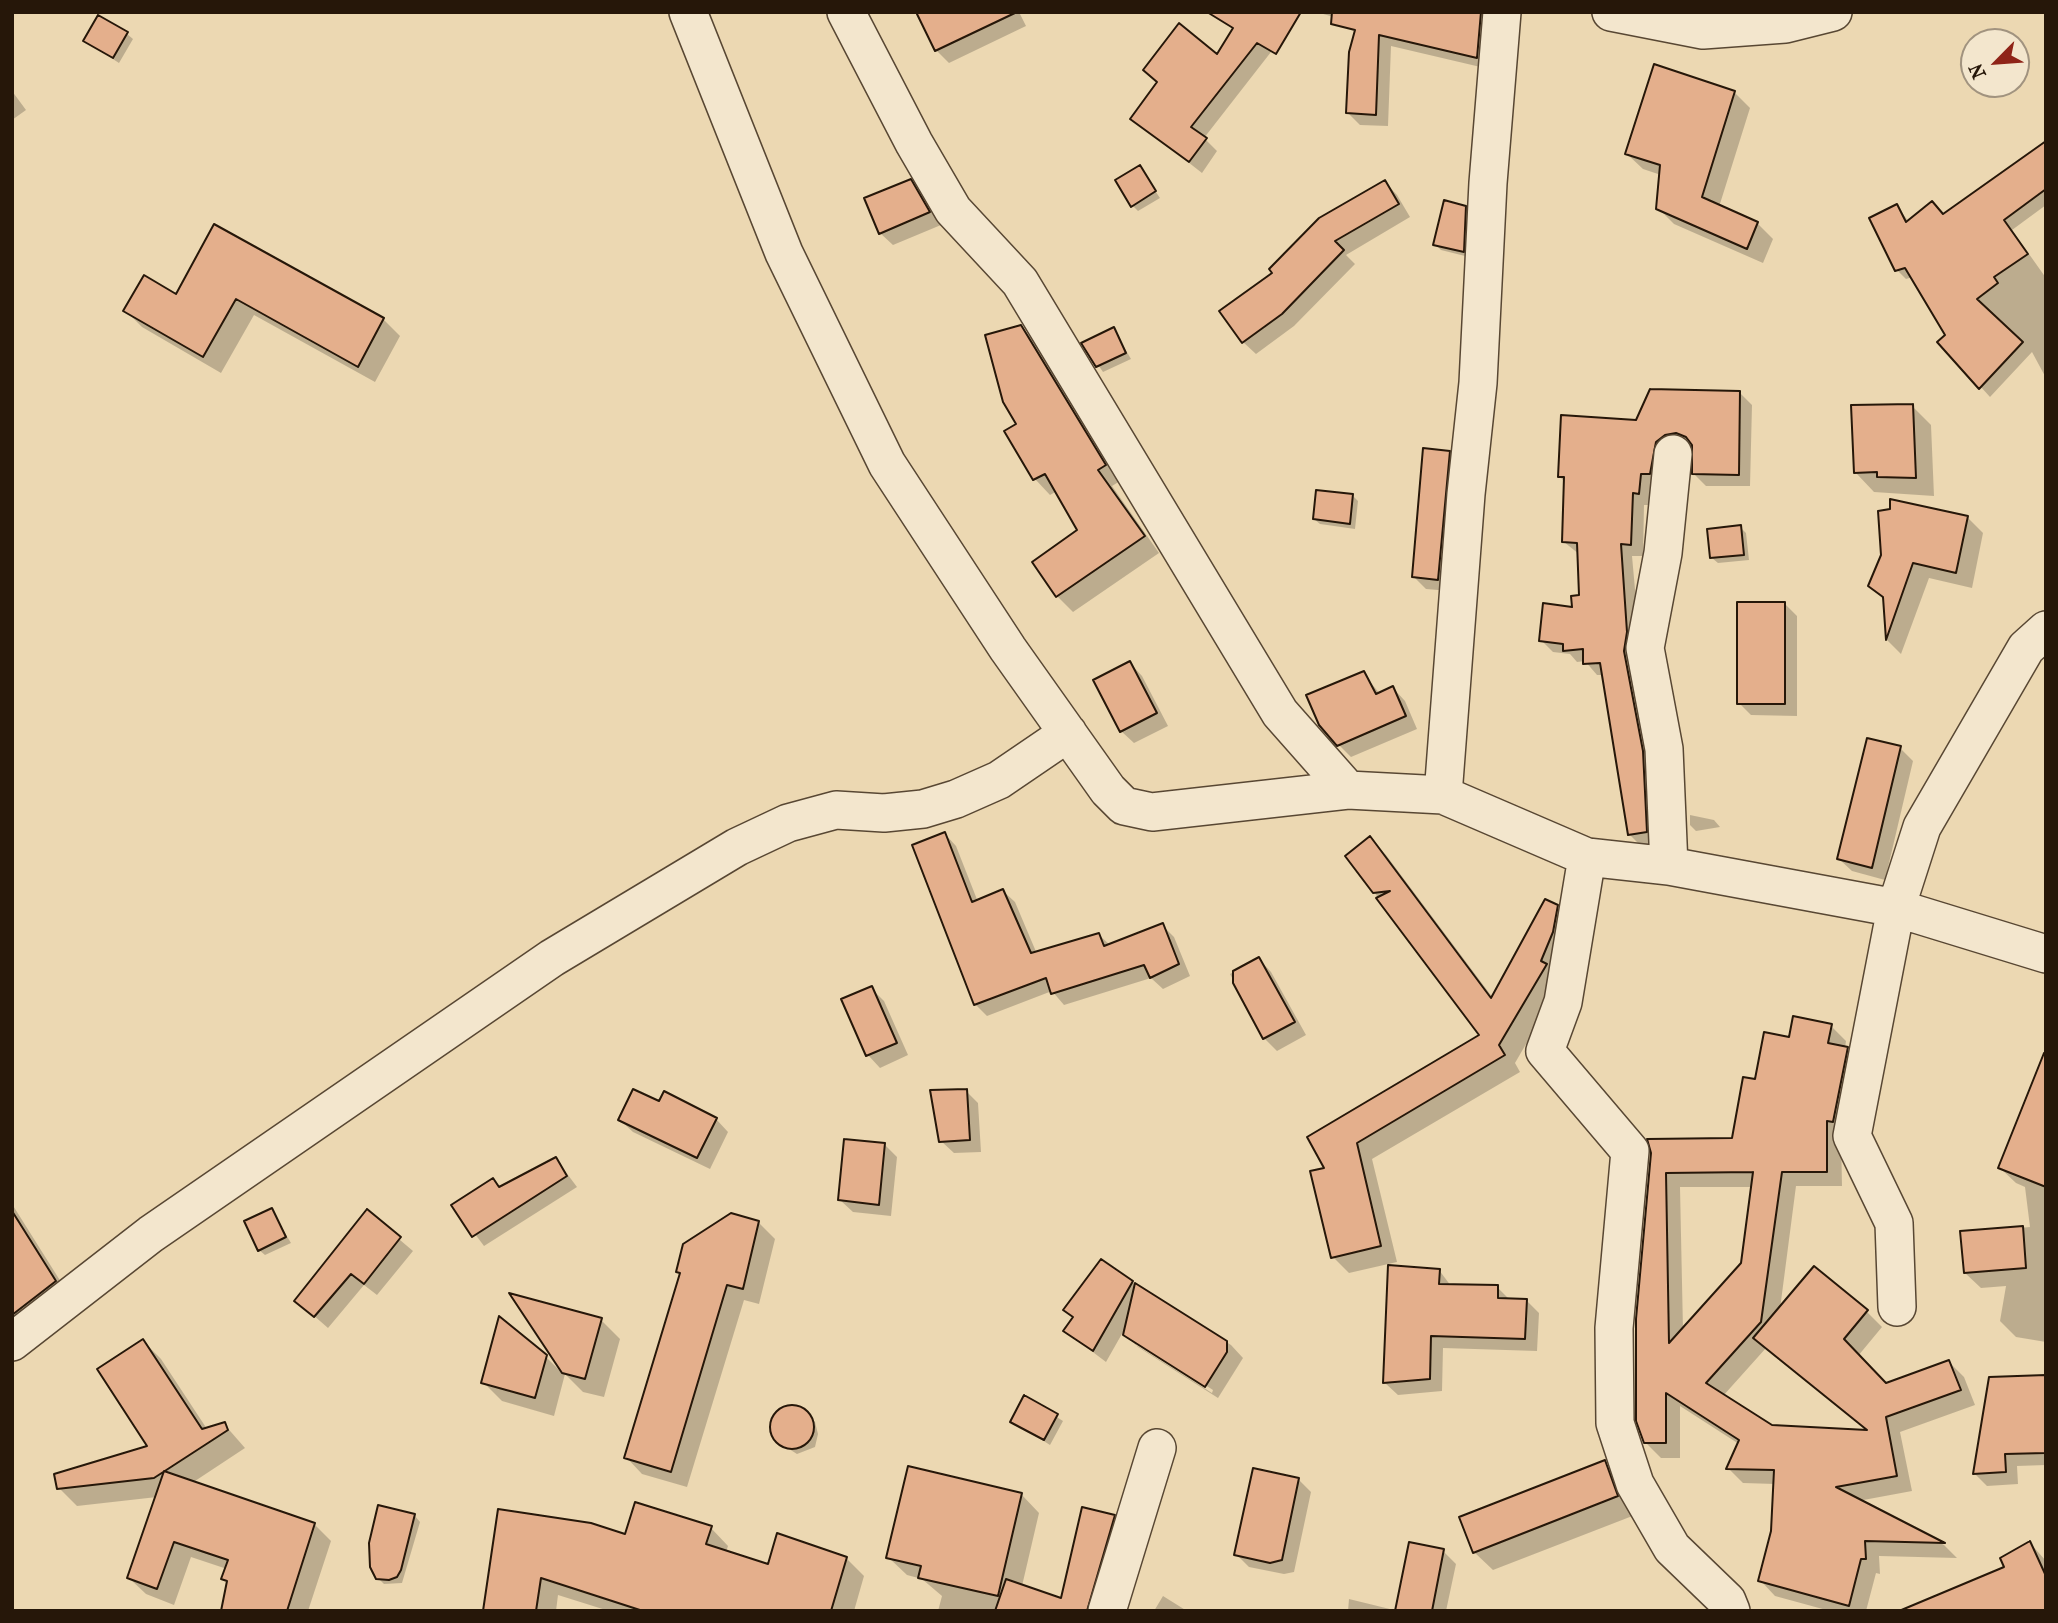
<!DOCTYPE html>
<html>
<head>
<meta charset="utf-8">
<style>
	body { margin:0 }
	#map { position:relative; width:2058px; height:1623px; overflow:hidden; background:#ecd8b2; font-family:"IM FELL French Canon",serif }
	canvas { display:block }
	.frame { position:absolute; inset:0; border:14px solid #261709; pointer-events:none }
	.north { position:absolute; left:1960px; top:28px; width:70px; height:70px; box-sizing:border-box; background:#f3e6cd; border:2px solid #a1937f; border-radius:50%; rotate:245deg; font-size:19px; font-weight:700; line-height:28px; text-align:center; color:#261709 }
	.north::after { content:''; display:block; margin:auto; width:24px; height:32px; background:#8f2418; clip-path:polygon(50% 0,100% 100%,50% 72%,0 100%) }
</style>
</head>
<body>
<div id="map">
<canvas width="2058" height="1623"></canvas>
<div class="frame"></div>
<div class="north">N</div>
</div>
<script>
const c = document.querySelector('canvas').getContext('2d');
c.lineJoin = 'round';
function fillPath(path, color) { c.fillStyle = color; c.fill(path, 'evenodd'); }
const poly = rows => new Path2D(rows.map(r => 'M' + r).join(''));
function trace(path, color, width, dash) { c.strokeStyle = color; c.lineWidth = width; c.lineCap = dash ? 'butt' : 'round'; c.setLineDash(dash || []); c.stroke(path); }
const shadow = poly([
	[918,12,1019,12,1026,26,949,63,936,50],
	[1316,12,1498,12,1489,69,1391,46,1388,126,1360,125,1348,113,1359,24],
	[1242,16,1278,43,1204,138,1217,151,1202,173,1133,119,1159,83,1217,56],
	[127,34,133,39,119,63,85,41],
	[12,91,26,110,12,120],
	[1734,92,1750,108,1719,207,1757,223,1773,239,1763,263,1674,224,1658,208,1661,175,1643,169,1627,154],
	[2046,143,2046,205,2012,230,2046,278,2046,378,2032,352,1990,397,1940,342,1947,335,1913,277,1906,279,1897,270,1897,206,1909,222,1944,216],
	[1139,167,1160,198,1138,211,1132,205],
	[910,181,923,193,941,225,893,245,880,233],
	[1385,182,1397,195,1410,217,1346,255,1355,264,1294,326,1256,354,1243,342,1274,273],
	[1465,207,1471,213,1469,257,1441,250,1435,244],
	[215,226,383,319,400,336,375,382,254,315,221,373,142,327,125,310,177,296],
	[1021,327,1037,343,1120,481,1112,486,1159,553,1073,612,1057,596,1080,531,1057,491,1050,495,1035,479,1007,432,1018,425],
	[1114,330,1131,359,1103,372,1084,344],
	[1740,393,1752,405,1750,486,1706,486,1694,474,1694,446,1677,446,1650,505,1644,505,1643,556,1632,556,1658,844,1641,846,1629,834,1603,675,1597,675,1585,661,1577,662,1570,654,1553,652,1541,640,1574,609,1581,596,1579,554,1564,542,1565,482,1559,476,1638,422],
	[1912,406,1931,425,1934,496,1874,492,1856,473],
	[1449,453,1461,465,1450,591,1426,589,1414,577],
	[1352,495,1358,501,1355,529,1320,524,1314,519],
	[1967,517,1983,533,1972,588,1929,578,1901,654,1886,639,1884,600,1870,585],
	[1740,527,1746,533,1749,560,1718,563,1712,558],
	[1784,603,1797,616,1797,716,1751,715,1739,703],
	[1130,663,1142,676,1168,726,1134,743,1121,731],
	[1363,673,1380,694,1393,688,1405,701,1417,729,1351,757,1338,744],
	[1900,748,1913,761,1885,880,1852,871,1839,859],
	[1690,815,1714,820,1720,827,1696,831,1690,825],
	[945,834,956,846,978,902,1003,891,1015,902,1037,954,1099,935,1110,945,1162,925,1174,937,1190,976,1163,989,1151,978,1064,1005,1052,991,987,1016,975,1004],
	[1370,839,1386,855,1493,998,1557,907,1573,923,1562,982,1515,1063,1520,1072,1372,1159,1397,1262,1349,1273,1333,1257,1327,1169,1309,1138,1482,1036,1374,892],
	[1259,959,1271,972,1306,1035,1277,1051,1264,1038,1230,974],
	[871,988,884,1001,908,1055,880,1068,868,1055],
	[1831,1026,1846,1041,1845,1048,1862,1064,1841,1135,1842,1186,1796,1186,1780,1309,1866,1311,1882,1327,1858,1356,1886,1385,1949,1362,1964,1377,1975,1405,1900,1432,1912,1491,1858,1501,1944,1545,1957,1558,1879,1556,1880,1574,1876,1573,1866,1611,1830,1611,1775,1596,1760,1580,1773,1532,1775,1484,1743,1483,1728,1468,1739,1444,1680,1406,1680,1458,1661,1458,1645,1442,1653,1153,1734,1139,1756,1081,1791,1039],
	[1680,1187,1753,1187,1742,1264,1683,1330],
	[1766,1348,1771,1353,1869,1432,1771,1427,1723,1396],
	[2046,1053,2046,1342,2016,1337,2000,1321,2006,1286,1981,1288,1965,1273,1962,1233,2030,1227,2025,1187,2016,1183,2000,1168],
	[966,1091,978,1103,981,1152,954,1153,941,1141],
	[660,1103,716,1119,728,1132,710,1169,633,1132,620,1120],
	[884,1144,897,1157,891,1216,853,1212,840,1200],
	[556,1159,577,1187,484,1246,454,1206,493,1180,501,1188],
	[12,1204,71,1298,12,1346],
	[271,1210,291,1243,265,1255,259,1250],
	[367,1212,413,1251,377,1295,364,1285,328,1328,297,1301],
	[758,1222,775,1239,759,1304,744,1300,687,1487,642,1474,626,1457,681,1274,678,1271],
	[1439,1270,1451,1286,1497,1287,1510,1300,1526,1300,1539,1313,1537,1351,1443,1348,1442,1391,1398,1395,1385,1383],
	[1132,1282,1231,1345,1243,1358,1218,1398,1138,1347,1123,1332,1106,1362,1065,1331,1074,1319,1065,1310],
	[1136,1341,1213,1390,1212,1393,1136,1345],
	[601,1320,620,1339,604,1397,583,1392,565,1374,554,1416,502,1401,483,1382,545,1356,561,1372],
	[143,1341,161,1359,207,1429,224,1424,245,1448,192,1483,314,1524,331,1541,308,1611,222,1611,228,1583,223,1579,227,1569,191,1557,174,1605,146,1594,129,1578,157,1497,77,1506,59,1488,150,1447],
	[2046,1377,2046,1465,2017,1466,2018,1484,1987,1486,1975,1474],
	[1025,1397,1063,1421,1050,1445,1012,1421],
	[790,1407,808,1416,815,1422,818,1434,815,1447,797,1454,778,1442,772,1430,778,1412],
	[1604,1462,1623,1481,1635,1515,1493,1570,1474,1552],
	[1299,1480,1311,1492,1294,1572,1284,1574,1249,1567,1236,1554],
	[1021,1494,1039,1513,1022,1586,1040,1611,938,1611,942,1596,922,1579,907,1575,888,1557],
	[499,1511,626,1536,711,1528,728,1546,726,1552,769,1567,846,1558,864,1576,854,1611,609,1611,558,1595,556,1611,485,1611],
	[415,1516,420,1522,402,1583,384,1584,378,1578],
	[1114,1516,1125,1528,1101,1611,1059,1611],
	[2030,1543,2046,1561,2046,1611,2006,1567],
	[1443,1551,1456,1564,1446,1611,1418,1611],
	[1163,1596,1187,1611,1154,1611],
	[1349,1599,1398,1611,1348,1611]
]);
const building = poly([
	[916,12,1017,12,935,51,916,12],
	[1207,12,1301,12,1276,54,1257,43,1191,127,1207,138,1189,162,1130,119,1157,82,1143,70,1179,23,1217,54,1233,28,1207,12],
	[1332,12,1481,12,1477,58,1379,35,1376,115,1346,113,1349,52,1355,30,1331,24,1332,12],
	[98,15,128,32,113,58,83,41,98,15],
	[1654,64,1735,91,1702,197,1758,222,1747,249,1656,209,1660,165,1625,154,1654,64],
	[2046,141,2046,189,2004,220,2028,254,1994,277,1998,283,1977,299,2023,342,1979,389,1937,342,1945,335,1905,268,1895,271,1869,218,1897,204,1906,222,1932,201,1943,214,2046,141],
	[1140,165,1156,191,1131,207,1115,180,1140,165],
	[911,179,930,212,879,234,864,198,911,179],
	[1385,180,1399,204,1335,241,1344,250,1282,314,1242,343,1219,311,1272,273,1269,269,1319,218,1385,180],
	[1444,200,1466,206,1464,252,1433,245,1444,200],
	[214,224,384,318,358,367,236,299,203,357,123,311,144,275,176,294,214,224],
	[1021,325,1106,465,1098,470,1145,536,1056,597,1032,562,1077,530,1045,474,1033,480,1004,431,1016,424,1003,402,985,335,1021,325],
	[1114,327,1126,353,1096,367,1081,343,1114,327],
	[1650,389,1740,391,1739,475,1692,474,1692,445,1686,437,1676,433,1665,435,1656,442,1650,474,1641,474,1639,494,1633,493,1631,545,1621,544,1627,632,1624,651,1643,751,1647,832,1628,835,1600,663,1583,664,1583,649,1563,651,1563,644,1539,641,1543,603,1572,607,1571,596,1579,595,1577,543,1562,542,1564,477,1558,477,1561,415,1636,420,1650,389],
	[1913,404,1916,478,1877,477,1877,472,1854,473,1851,405,1913,404],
	[1423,448,1450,451,1438,580,1412,577,1423,448],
	[1316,490,1353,494,1350,524,1313,519,1316,490],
	[1890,499,1968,516,1956,573,1913,563,1886,640,1883,597,1868,586,1881,555,1878,511,1890,509,1890,499],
	[1741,525,1744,555,1710,558,1707,529,1741,525],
	[1737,602,1785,602,1785,704,1737,704,1737,602],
	[1130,661,1157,713,1120,732,1093,680,1130,661],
	[1364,671,1376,694,1393,686,1406,716,1337,746,1319,725,1306,695,1364,671],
	[1867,738,1901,746,1872,868,1837,859,1867,738],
	[945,832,972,902,1003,889,1031,953,1099,933,1104,946,1163,923,1179,964,1150,978,1144,965,1051,994,1046,978,974,1005,912,845,945,832],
	[1370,836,1491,998,1545,899,1558,905,1553,932,1541,961,1547,964,1499,1045,1505,1055,1357,1143,1381,1246,1331,1258,1310,1171,1324,1168,1307,1137,1479,1035,1376,898,1390,891,1373,893,1345,856,1370,836],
	[1259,957,1295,1022,1263,1039,1233,983,1233,971,1259,957],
	[872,986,897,1043,866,1056,841,999,872,986],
	[1793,1016,1832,1024,1828,1043,1848,1047,1833,1122,1827,1121,1827,1172,1782,1172,1761,1322,1706,1383,1772,1425,1867,1430,1753,1338,1814,1266,1868,1310,1844,1339,1886,1383,1949,1360,1961,1390,1886,1417,1897,1476,1836,1487,1945,1543,1865,1541,1866,1559,1861,1559,1849,1606,1758,1581,1771,1531,1774,1470,1726,1469,1739,1440,1666,1393,1666,1443,1644,1443,1636,1421,1636,1319,1651,1153,1647,1139,1732,1138,1743,1077,1755,1079,1764,1032,1789,1037,1793,1016],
	[1753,1172,1741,1263,1669,1343,1666,1173,1753,1172],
	[2044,1053,2046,1053,2046,1187,1998,1168,2044,1053],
	[633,1089,659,1101,664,1091,717,1118,697,1158,618,1120,633,1089],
	[967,1089,970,1140,939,1142,930,1090,967,1089],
	[844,1139,885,1143,879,1205,838,1200,844,1139],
	[556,1157,567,1176,472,1237,451,1205,493,1178,499,1187,556,1157],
	[272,1208,286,1237,258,1251,244,1221,272,1208],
	[367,1209,401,1237,364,1284,351,1274,314,1317,294,1301,367,1209],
	[12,1211,56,1281,12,1315,12,1211],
	[731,1213,759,1221,743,1289,727,1285,671,1472,624,1458,680,1273,676,1272,683,1244,731,1213],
	[2023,1226,2026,1268,1964,1273,1960,1231,2023,1226],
	[1101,1259,1133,1281,1093,1351,1063,1331,1073,1317,1063,1310,1101,1259],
	[1388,1265,1440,1269,1439,1284,1498,1285,1498,1298,1527,1299,1525,1339,1431,1336,1430,1379,1383,1383,1388,1265],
	[1135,1283,1227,1341,1227,1352,1205,1387,1123,1335,1135,1283],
	[509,1293,602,1318,585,1379,562,1373,509,1293],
	[499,1316,547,1355,535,1398,481,1383,499,1316],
	[143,1339,202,1429,225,1422,228,1430,154,1478,57,1489,54,1474,147,1446,97,1369,143,1339],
	[2046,1375,2046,1453,2005,1454,2006,1472,1973,1474,1989,1377,2046,1375],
	[1024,1395,1058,1414,1044,1440,1010,1422,1024,1395],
	'770 1427a22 22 0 1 1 44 0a22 22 0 1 1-44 0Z',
	[1605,1460,1618,1496,1473,1553,1459,1517,1605,1460],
	[908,1466,1022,1493,998,1596,918,1578,921,1566,886,1558,908,1466],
	[1253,1468,1299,1478,1282,1560,1270,1563,1234,1555,1253,1468],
	[164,1471,315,1523,287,1611,221,1611,227,1581,221,1579,228,1560,174,1542,157,1589,127,1578,164,1471],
	[635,1502,712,1526,706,1544,768,1564,777,1533,847,1557,831,1611,643,1611,541,1578,536,1611,483,1611,498,1509,591,1523,625,1534,635,1502],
	[378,1505,415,1514,401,1570,397,1577,389,1580,376,1579,370,1567,369,1543,378,1505],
	[1082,1507,1115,1515,1087,1611,995,1611,1006,1579,1061,1598,1082,1507],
	[2030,1541,2046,1576,2046,1611,1899,1611,2004,1567,2000,1558,2030,1541],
	[1409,1542,1444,1549,1432,1611,1395,1611,1409,1542]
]);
const minor = poly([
	[688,12,784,253,887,464,1008,649,1108,790,1124,806,1152,812,1348,790,1443,795,1587,857,1669,866,1896,908,2046,954],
	[846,12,914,143,953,210,1020,282,1280,713,1348,790],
	[1611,12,1703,30,1785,24,1833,12],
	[1443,795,1466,494,1478,383,1488,183,1502,12],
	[1587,857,1563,1002,1545,1051,1630,1151,1614,1328,1615,1423,1635,1484,1672,1548,1727,1601,1731,1611],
	[1669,866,1664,749,1645,648,1663,553,1673,454],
	[1897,1307,1894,1223,1852,1136,1896,908,1922,827,2026,648,2046,630],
	[12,1342,151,1234,552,958,737,847,788,823,836,810,884,813,923,809,956,799,999,780,1068,733],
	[1107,1611,1157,1448]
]);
fillPath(shadow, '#0003');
fillPath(building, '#e4af8c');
trace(building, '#261709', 2);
trace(minor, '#584733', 40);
trace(minor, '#f3e6cd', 37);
</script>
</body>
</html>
